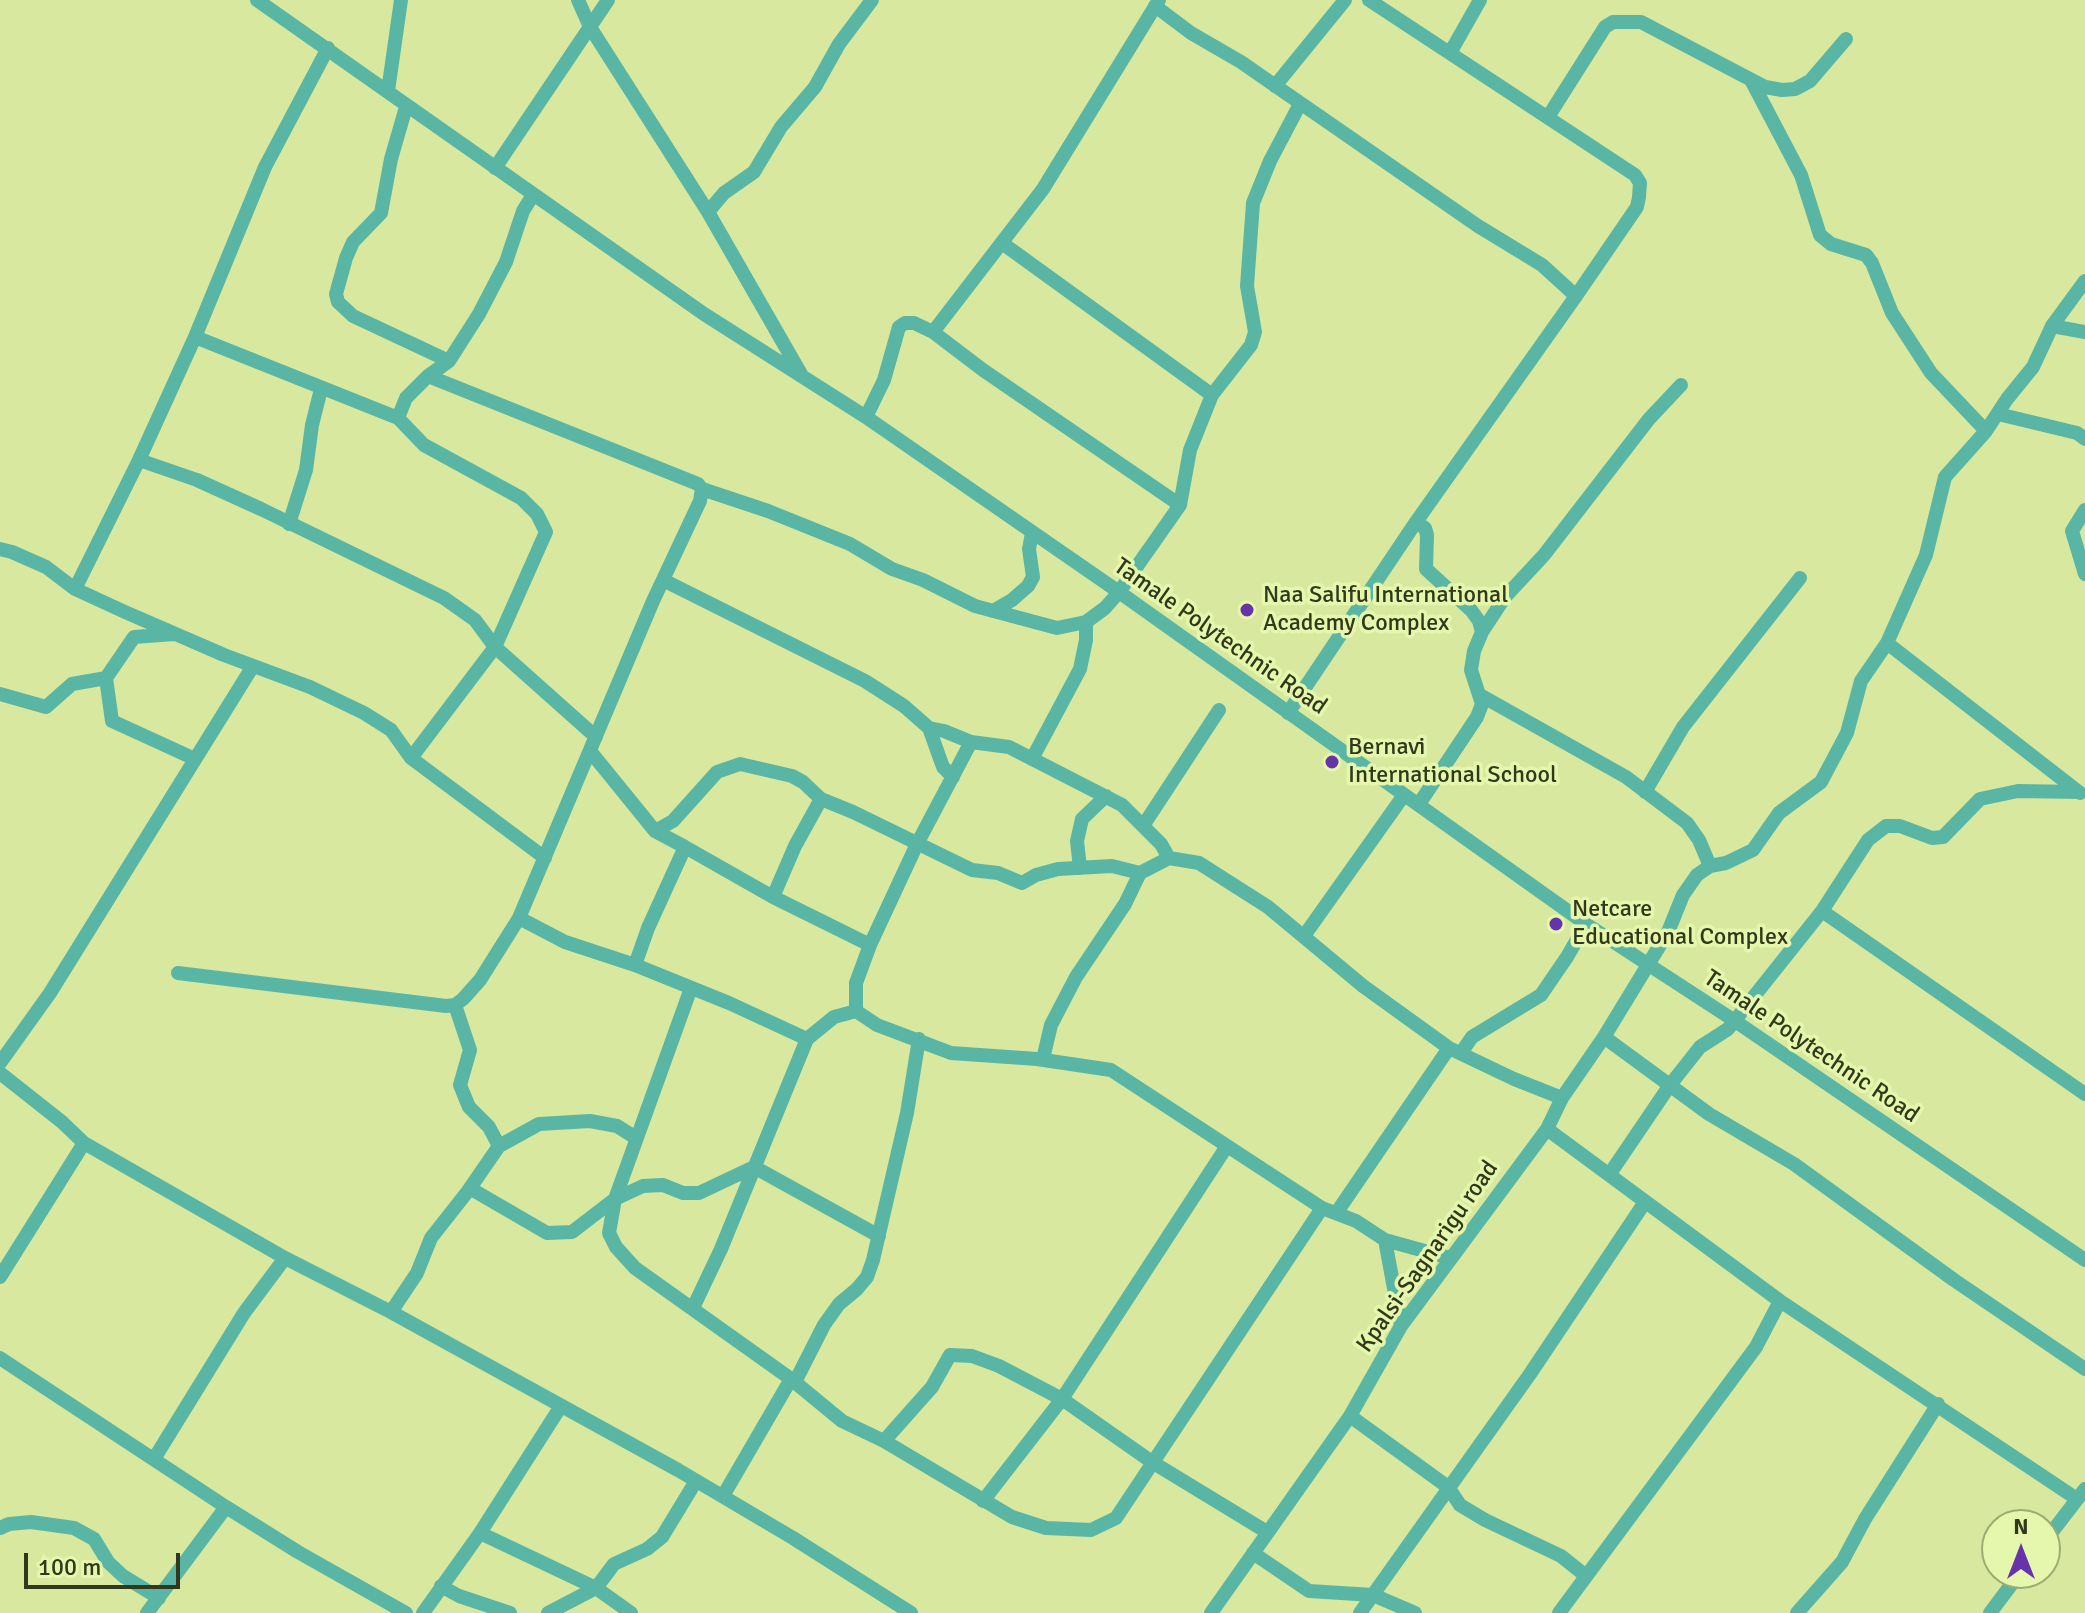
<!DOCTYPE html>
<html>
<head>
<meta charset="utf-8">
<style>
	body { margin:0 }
	#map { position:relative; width:2085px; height:1613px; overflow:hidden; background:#d8e99f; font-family:Signika,sans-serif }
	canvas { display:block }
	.north { position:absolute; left:1981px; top:1509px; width:80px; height:80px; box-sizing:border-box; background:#e5f7ac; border:2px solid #9dab72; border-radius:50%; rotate:0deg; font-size:22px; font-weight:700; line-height:32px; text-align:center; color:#32381b }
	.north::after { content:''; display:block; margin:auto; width:28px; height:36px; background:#6733aa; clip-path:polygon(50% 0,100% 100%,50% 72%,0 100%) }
	.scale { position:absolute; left:24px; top:1553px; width:156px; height:36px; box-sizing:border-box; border:4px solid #32381b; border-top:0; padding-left:10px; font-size:24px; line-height:28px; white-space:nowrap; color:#32381b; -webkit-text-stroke:6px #e5f7ac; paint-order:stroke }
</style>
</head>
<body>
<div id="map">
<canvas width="2085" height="1613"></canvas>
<div class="north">N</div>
<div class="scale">100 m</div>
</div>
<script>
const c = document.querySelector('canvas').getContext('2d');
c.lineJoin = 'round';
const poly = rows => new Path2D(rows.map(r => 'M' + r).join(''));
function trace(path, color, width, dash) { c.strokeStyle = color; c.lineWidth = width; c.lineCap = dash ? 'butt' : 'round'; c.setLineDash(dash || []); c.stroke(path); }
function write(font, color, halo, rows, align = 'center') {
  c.font = font + ' Signika,sans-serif'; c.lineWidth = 7; c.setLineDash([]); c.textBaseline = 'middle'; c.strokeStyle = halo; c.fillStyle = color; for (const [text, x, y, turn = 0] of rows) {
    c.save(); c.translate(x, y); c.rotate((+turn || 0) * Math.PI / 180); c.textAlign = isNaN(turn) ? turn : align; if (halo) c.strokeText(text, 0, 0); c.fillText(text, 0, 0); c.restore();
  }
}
const minor = poly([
	[257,0,704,314,866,417,1119,592,1586,924,1735,1021,2085,1260],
	[578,0,590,27,708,212,801,374],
	[1155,6,1191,33,1241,62,1478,226,1542,265,1576,296],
	[1450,53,1480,0],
	[1751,80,1801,175,1820,235,1831,244,1866,255,1872,263,1892,313,1931,373,1986,431],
	[1275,86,1345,0],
	[388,91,401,0],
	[406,107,391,159,381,213,353,242,346,258,336,294,338,302,353,316,449,361],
	[1548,117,1605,27,1613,22,1641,22,1765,87,1782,90,1795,89,1810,81,1846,39],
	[495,168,608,0],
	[708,212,724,193,754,172,781,127,815,87,839,44,872,0],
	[1002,243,1212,395],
	[2052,326,2085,332],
	[933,332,1043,189,1159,0],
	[195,337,398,418,424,445,521,498,537,514,546,532,495,647,411,758],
	[1998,414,2077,433,2085,439],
	[866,417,884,380,899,327,905,323,914,323,933,332,983,370,1180,505],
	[398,418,406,398,428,376,449,361,479,314,506,262,523,211,533,195],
	[139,460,197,480,261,509,444,598,475,620,495,647,596,737],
	[702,489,768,511,850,544,892,569,923,580,975,606,1057,628,1086,622,1105,608,1119,592,1180,505,1190,450,1212,395,1251,345,1255,332,1247,286,1253,203,1270,161,1300,104],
	[2085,510,2072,531,2085,574],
	[1416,522,1425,528,1427,535,1426,569,1471,610,1479,621,1482,632],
	[289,524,306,470,312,425,321,389],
	[0,549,12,552,46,567,75,589,125,612,224,655,310,687,364,713,391,730,411,758,545,858],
	[663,580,865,681,904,706,929,728,943,767,953,777],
	[75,589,139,460,195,337,265,167,328,48],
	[993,611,1012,600,1028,586,1033,577,1029,549,1032,533],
	[1887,643,2080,793],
	[106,678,112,721,195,759],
	[0,694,46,707,72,684,106,678,134,637,174,634],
	[1480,695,1626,777,1687,823,1699,840,1710,866],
	[1288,713,1416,522,1576,296,1637,207,1639,197,1640,183,1635,175,1369,0],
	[929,728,944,731,971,742,1009,747,1122,805,1161,844,1169,858],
	[590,751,655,831,685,847,648,928,635,965],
	[1032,759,1080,669,1086,640,1086,622],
	[1645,792,1683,727,1800,578],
	[1419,804,1477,717,1482,704,1471,670,1474,651,1482,632,1505,597,1544,555,1649,419,1681,385],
	[1143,826,1219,710],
	[655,831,673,821,717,772,740,764,792,776,803,782,821,799,853,812,972,870,998,873,1022,883,1036,875,1058,869,1112,866,1140,873],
	[685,847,773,897,870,945],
	[1080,868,1077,841,1082,819,1106,796],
	[773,897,795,846,821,799],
	[1822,911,2085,1094],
	[519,918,565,942,635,965,729,1003,807,1039],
	[1304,936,1404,795],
	[178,973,446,1006,455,1005,463,999,480,980,519,918,653,601,700,501,702,489,698,484,428,376],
	[691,988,615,1199,609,1233,616,1247,635,1268,791,1379,842,1421,884,1441,1012,1517,1046,1528,1091,1530,1116,1518,1322,1208],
	[455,1005,470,1050,460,1085,469,1107,489,1127,499,1146],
	[856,1011,877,1025,951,1053,1037,1059,1111,1070,1322,1208,1356,1221,1385,1240,1450,1258],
	[1604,1037,1709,1114,1794,1164,1954,1280,2085,1369],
	[1461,1053,1472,1037,1541,995,1567,957,1586,924],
	[1043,1059,1051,1025,1076,977,1125,904,1140,873,1169,858,1199,863,1268,907,1363,986,1449,1048,1514,1079,1562,1098],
	[0,1063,50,993,253,666],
	[0,1073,62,1122,84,1143,285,1258,391,1312,678,1470,793,1538,911,1613],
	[1547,1129,1780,1301,2077,1499],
	[1609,1175,1670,1085,1700,1047,1728,1029,1822,911,1868,840,1886,826,1900,826,1932,838,1943,837,1980,799,2018,791,2078,792],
	[468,1191,499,1146,539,1124,590,1121,617,1126,636,1138],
	[1337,1212,1449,1048],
	[1385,1240,1401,1326],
	[0,1277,84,1143],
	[693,1308,721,1249,807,1039,834,1017,856,1011,856,983,870,945,917,844,971,742],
	[391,1312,417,1273,431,1238,468,1191,473,1190,547,1233,572,1232,615,1199,643,1186,663,1185,683,1193,699,1193,754,1167,879,1236],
	[0,1358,226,1507,298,1552,406,1613],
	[795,1382,824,1325,839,1304,857,1289,867,1277,873,1260,907,1113,919,1039],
	[1350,1416,1448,1487,1460,1505,1485,1520,1561,1556,1586,1576],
	[884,1441,932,1387,950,1355,972,1356,999,1366,1062,1399,1152,1462,1267,1532],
	[154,1459,244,1313,285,1258],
	[723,1496,791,1379],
	[983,1501,1062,1399,1227,1146],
	[0,1528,9,1524,31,1522,74,1528,94,1539,108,1562,123,1576,159,1598],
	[480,1533,596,1588,631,1613],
	[2045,1541,2085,1489],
	[1253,1553,1309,1591,1373,1595,1415,1613],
	[441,1586,459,1596,510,1613],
	[147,1613,226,1507],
	[423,1613,480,1533,561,1406],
	[548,1613,596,1588,614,1564,647,1549,662,1537,696,1481],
	[1211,1613,1350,1416,1401,1326,1547,1129,1562,1098,1604,1037,1668,932,1683,895,1697,875,1710,866,1726,863,1753,850,1779,813,1821,782,1847,733,1861,681,1887,643,1926,555,1945,477,1986,431,2007,399,2033,367,2052,326,2085,281],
	[1360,1613,1530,1374,1645,1202],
	[1559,1613,1756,1347,1780,1301],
	[1797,1613,1842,1562,1865,1519,1938,1404],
	[1990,1613,2020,1573]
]);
const markers = [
	[1247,610,8,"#6733aa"],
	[1332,762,8,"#6733aa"],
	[1556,924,8,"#6733aa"]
];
const poiNames = [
	["Naa Salifu International",1263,596],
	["Academy Complex",1263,624],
	["Bernavi",1348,748],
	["International School",1348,776],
	["Netcare",1572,910],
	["Educational Complex",1572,938]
];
const streetNames = [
	["Tamale Polytechnic Road",1220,637,35],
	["Tamale Polytechnic Road",1811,1047,34],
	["Kpalsi-Sagnarigu road",1428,1257,-55]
];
trace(minor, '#5ab6a4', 14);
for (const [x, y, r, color] of markers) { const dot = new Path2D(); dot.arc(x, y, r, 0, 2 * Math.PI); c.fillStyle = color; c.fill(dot); trace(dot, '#e5f7ac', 3); }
write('24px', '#32381b', '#e5f7ac', poiNames, 'left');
write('24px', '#32381b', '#e5f7ac', streetNames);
</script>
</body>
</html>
